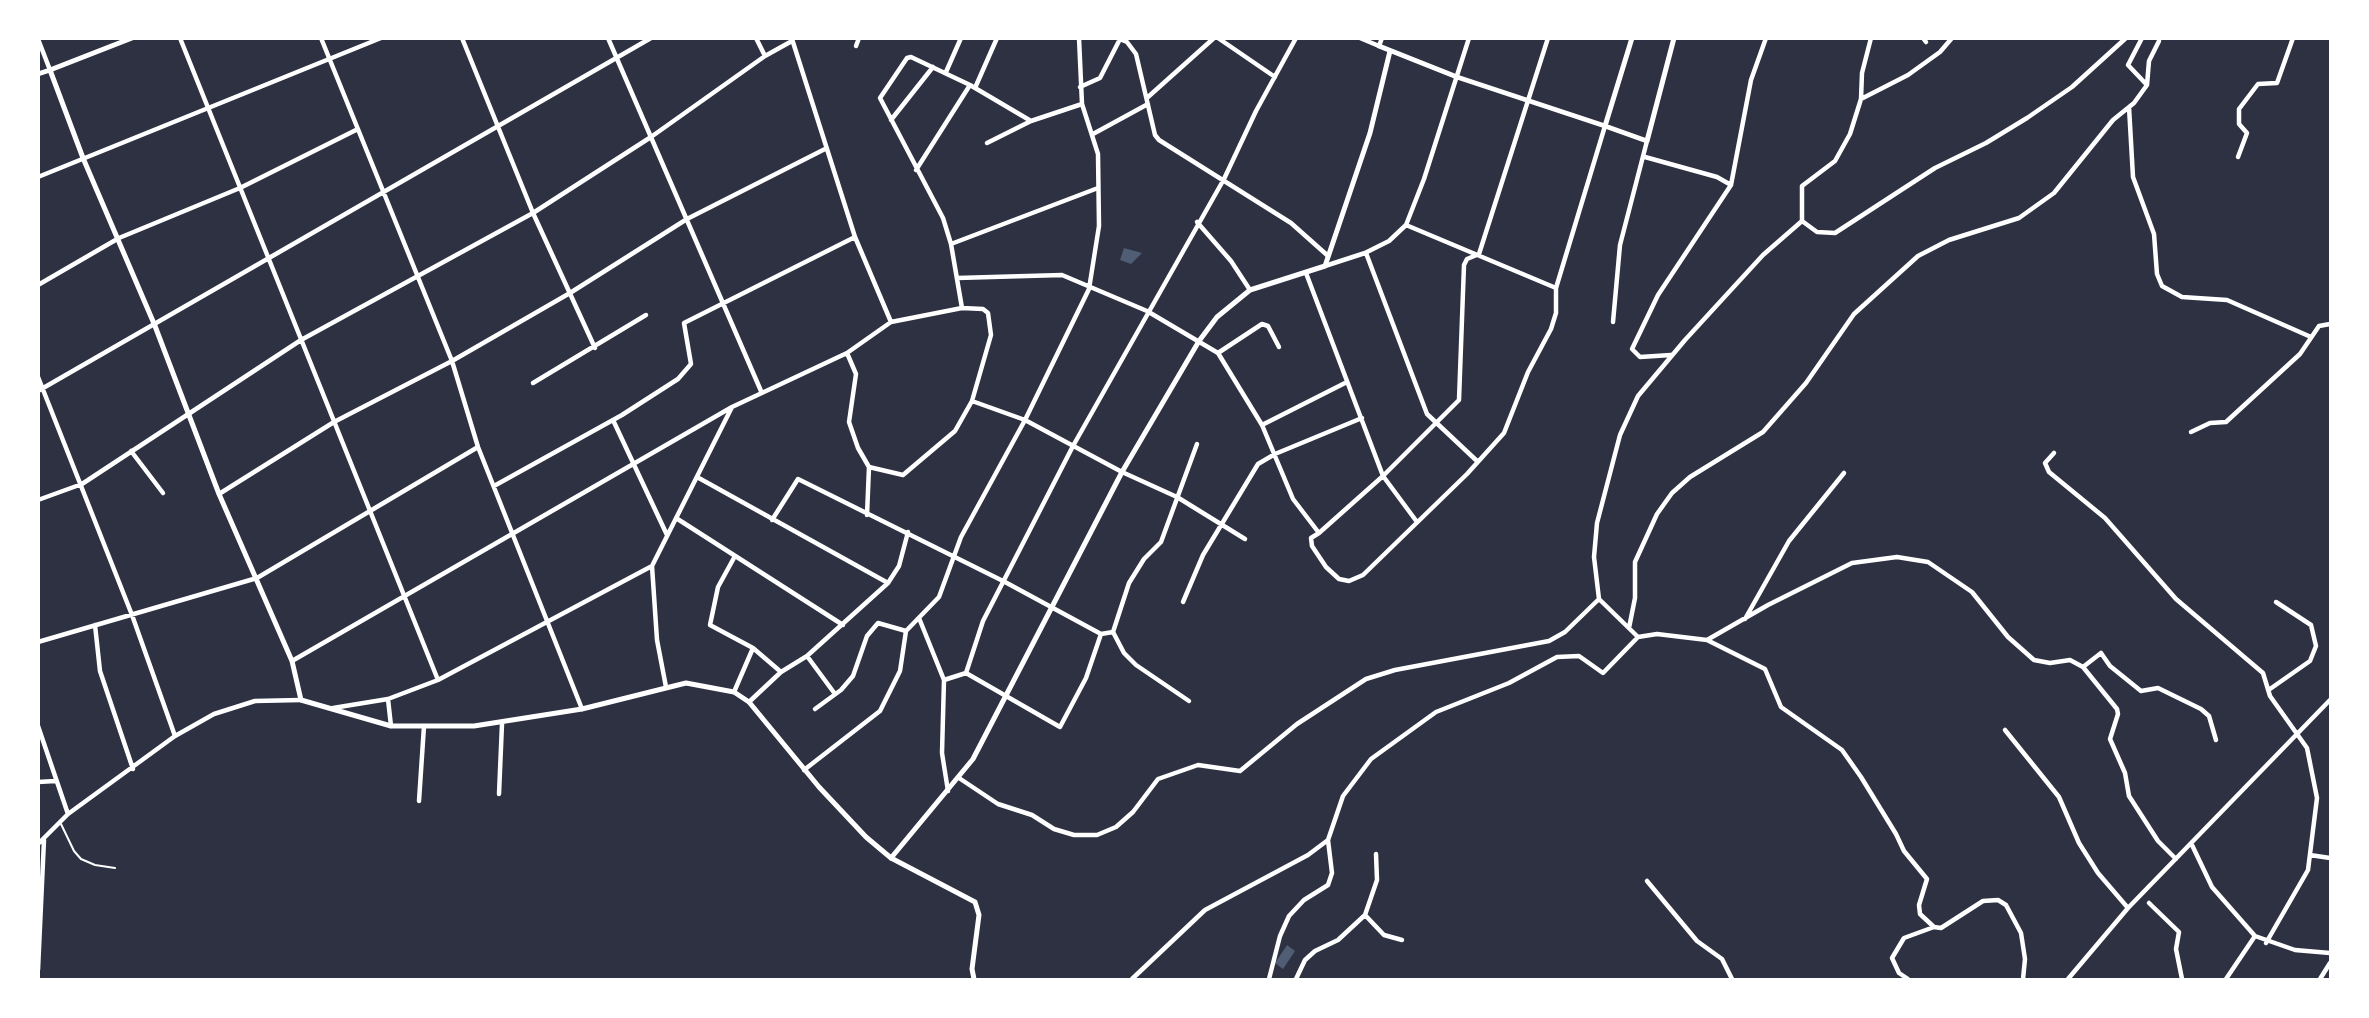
<!DOCTYPE html>
<html>
<head>
<meta charset="utf-8">
<style>
	body { margin:0 }
	#map { position:relative; width:2369px; height:1018px; overflow:hidden; background:#2d3142; font-family:Barlow,sans-serif }
	canvas { display:block }
	.frame { position:absolute; inset:0; border:40px solid #fff; pointer-events:none }
</style>
</head>
<body>
<div id="map">
<canvas width="2369" height="1018"></canvas>
<div class="frame"></div>
</div>
<script>
const c = document.querySelector('canvas').getContext('2d');
c.lineJoin = 'round';
function fillPath(path, color) { c.fillStyle = color; c.fill(path, 'evenodd'); }
const poly = rows => new Path2D(rows.map(r => 'M' + r).join(''));
function trace(path, color, width, dash) { c.strokeStyle = color; c.lineWidth = width; c.lineCap = dash ? 'butt' : 'round'; c.setLineDash(dash || []); c.stroke(path); }
const water = poly([
	[1124,248,1142,253,1131,264,1120,260],
	[1287,945,1295,951,1283,969,1275,963]
]);
const service = poly([
	[61,824,74,851,81,859,95,865,115,868]
]);
const minor = poly([
	[180,38,438,680],
	[321,38,452,361,478,447,582,709],
	[462,38,533,213,595,348],
	[608,38,761,391],
	[756,38,765,56],
	[1117,38,1127,42,1136,54,1155,135,1159,140,1291,223,1327,255],
	[1218,38,1275,77],
	[1360,38,1379,46,1382,38],
	[1923,38,1926,42],
	[2142,38,2128,65,2147,85],
	[38,39,50,70],
	[792,39,855,237,891,322],
	[856,46,859,38],
	[946,72,961,38],
	[1080,87,1100,78,1120,39],
	[975,88,997,38],
	[1148,97,1214,38],
	[1861,99,1908,75,1940,52,1952,38],
	[2129,107,2133,177,2154,234,2157,274,2162,286,2182,297,2227,300,2311,337],
	[891,120,933,67],
	[1093,134,1148,104],
	[987,143,1031,121,1082,104],
	[1645,157,1717,177,1731,185],
	[2238,157,2247,133,2239,124,2239,109,2258,84,2277,83,2293,38],
	[916,170,970,85],
	[38,177,381,38],
	[1802,221,1763,255,1685,340,1638,396,1620,435,1597,523,1594,557,1599,599,1638,637,1657,634,1707,640,1765,669,1781,707,1842,750,1861,777,1896,834,1904,851,1927,879,1919,905,1920,914,1934,927],
	[1802,221,1817,232,1835,233,1935,168,1986,143,2027,118,2072,87,2126,38],
	[1802,221,1802,186,1835,161,1850,134,1861,99,1862,73,1871,38],
	[1197,222,1231,261,1250,290],
	[1406,225,1556,288],
	[951,244,1098,188],
	[1366,253,1427,414,1477,461],
	[1479,254,1548,38],
	[1325,266,1365,253,1389,241,1406,225,1424,179,1469,38],
	[1306,273,1383,476,1417,522],
	[957,278,1062,275,1147,311,1218,353,1262,425,1293,499,1319,533,1311,538,1312,546,1326,567,1339,579,1349,581,1363,575,1467,474,1504,433,1528,372,1551,329,1556,313,1556,288,1605,126],
	[38,285,119,238,240,188,358,129],
	[962,308,951,244,943,218,880,98,907,58,911,57,970,85,1031,121],
	[1613,322,1620,245,1647,141],
	[847,353,856,374,849,422,858,448,869,467,867,515],
	[1218,353,1262,324,1268,326,1279,347],
	[1671,355,1640,357,1632,349,1658,295,1731,185,1751,80,1766,38],
	[38,377,132,615,175,736],
	[533,383,646,315],
	[38,391,651,38],
	[972,401,1025,420,1122,472,1177,497,1245,539],
	[613,420,667,535],
	[1262,425,1347,382],
	[2191,432,2210,423,2226,422,2300,354,2319,326,2330,324],
	[131,451,163,493],
	[2054,453,2045,463,2049,472,2105,518,2176,599,2263,673,2270,696,2307,748,2317,798,2308,870,2266,943],
	[697,477,888,583],
	[494,486,622,415,678,379,691,364,684,323,855,237],
	[219,494,334,422,452,361,570,293,687,219,825,149],
	[38,500,82,484,301,340,533,213,651,137,765,56,792,41],
	[676,518,843,625],
	[772,520,798,479,1005,582,1101,634,1113,632,1124,653,1136,665,1189,701],
	[1319,533,1383,476,1459,400,1464,265,1467,259,1479,254],
	[735,556,718,587,710,625,753,648,781,672],
	[1183,602,1203,555,1258,464,1275,454,1362,418],
	[919,618,944,680,942,753,948,791],
	[1745,619,1789,541,1844,473],
	[95,625,100,671,133,769],
	[1629,628,1635,598,1635,562,1657,514,1672,493,1690,477,1763,432,1806,383,1854,314,1918,256,1949,240,2019,218,2054,193,2113,120,2134,103,2147,85,2149,61,2159,41],
	[906,631,939,597,961,537,1025,420,1089,289,1099,226,1098,154,1082,104,1079,38],
	[1113,632,1129,583,1144,559,1161,542,1197,444],
	[1707,640,1768,605,1852,563,1897,557,1928,562,1972,592,2008,637,2034,660,2050,663,2070,660,2083,667,2117,709,2118,714,2110,739,2125,773,2129,796,2158,841,2176,859],
	[38,642,257,578,478,447],
	[807,656,835,694],
	[292,661,732,407,847,353,891,322,962,308,983,309,988,313,991,335,972,401,955,431,903,475,869,467],
	[2083,667,2101,653,2110,666,2141,691,2158,688,2201,709,2209,716,2216,740],
	[966,673,983,621,1073,446,1224,179,1256,111,1296,38],
	[944,680,966,673,1060,727,1086,678,1101,634],
	[666,687,657,640,652,566,732,407],
	[2270,689,2310,661,2316,646,2311,625,2276,602],
	[734,692,753,648],
	[388,699,391,726],
	[749,702,781,672,807,656,888,583,899,566,908,532],
	[333,708,388,699,438,680,652,566],
	[815,709,841,690,853,676,867,636,878,623,906,631],
	[38,726,68,814],
	[2005,730,2059,797,2079,843,2098,873,2128,908],
	[804,770,880,711,900,671,906,631],
	[959,778,998,804,1032,815,1054,829,1074,835,1097,835,1116,827,1133,812,1158,779,1198,765,1240,771,1297,724,1366,679,1395,670,1549,641,1565,632,1599,599],
	[38,782,55,781],
	[499,794,502,724],
	[419,801,424,726],
	[38,844,68,814,175,736,214,714,255,701,301,700],
	[2192,845,2212,887,2255,936,2295,950,2330,953],
	[2310,855,2330,858],
	[1647,881,1697,941,1722,959,1732,979],
	[2149,903,2179,932,2176,949,2182,979],
	[1365,915,1384,935,1402,940],
	[38,970,44,840],
	[1132,979,1205,910,1308,855,1328,840],
	[1269,979,1280,936,1289,916,1304,900,1328,885,1332,873,1328,840,1343,796,1371,759,1436,712,1509,683,1557,657,1579,656,1603,673,1638,637],
	[1296,979,1305,960,1315,951,1338,940,1365,915,1377,880,1376,854],
	[1908,979,1899,973,1892,958,1904,938,1934,927,1941,928,1983,901,1998,900,2006,905,2021,933,2025,959,2023,979],
	[2068,979,2128,908,2330,700],
	[2226,979,2255,936],
	[2320,979,2330,963]
]);
const tertiary = poly([
	[1379,46,1457,77,1605,126],
	[38,74,50,70],
	[891,858,973,759,1122,472,1199,341,1217,317,1250,290,1325,266,1370,133,1390,51]
]);
const secondary = poly([
	[132,38,50,70,83,158,155,326,219,494,292,661,301,700,391,726,474,726,582,709,686,683,734,692,749,702,819,787,866,837,891,858,975,902,979,915,972,969,974,979],
	[1632,38,1605,126,1647,141,1674,38]
]);
fillPath(water, '#4f5d75');
trace(service, '#fff', 2);
trace(minor, '#fff', 4.5);
trace(tertiary, '#fff', 5);
trace(secondary, '#fff', 5);
</script>
</body>
</html>
